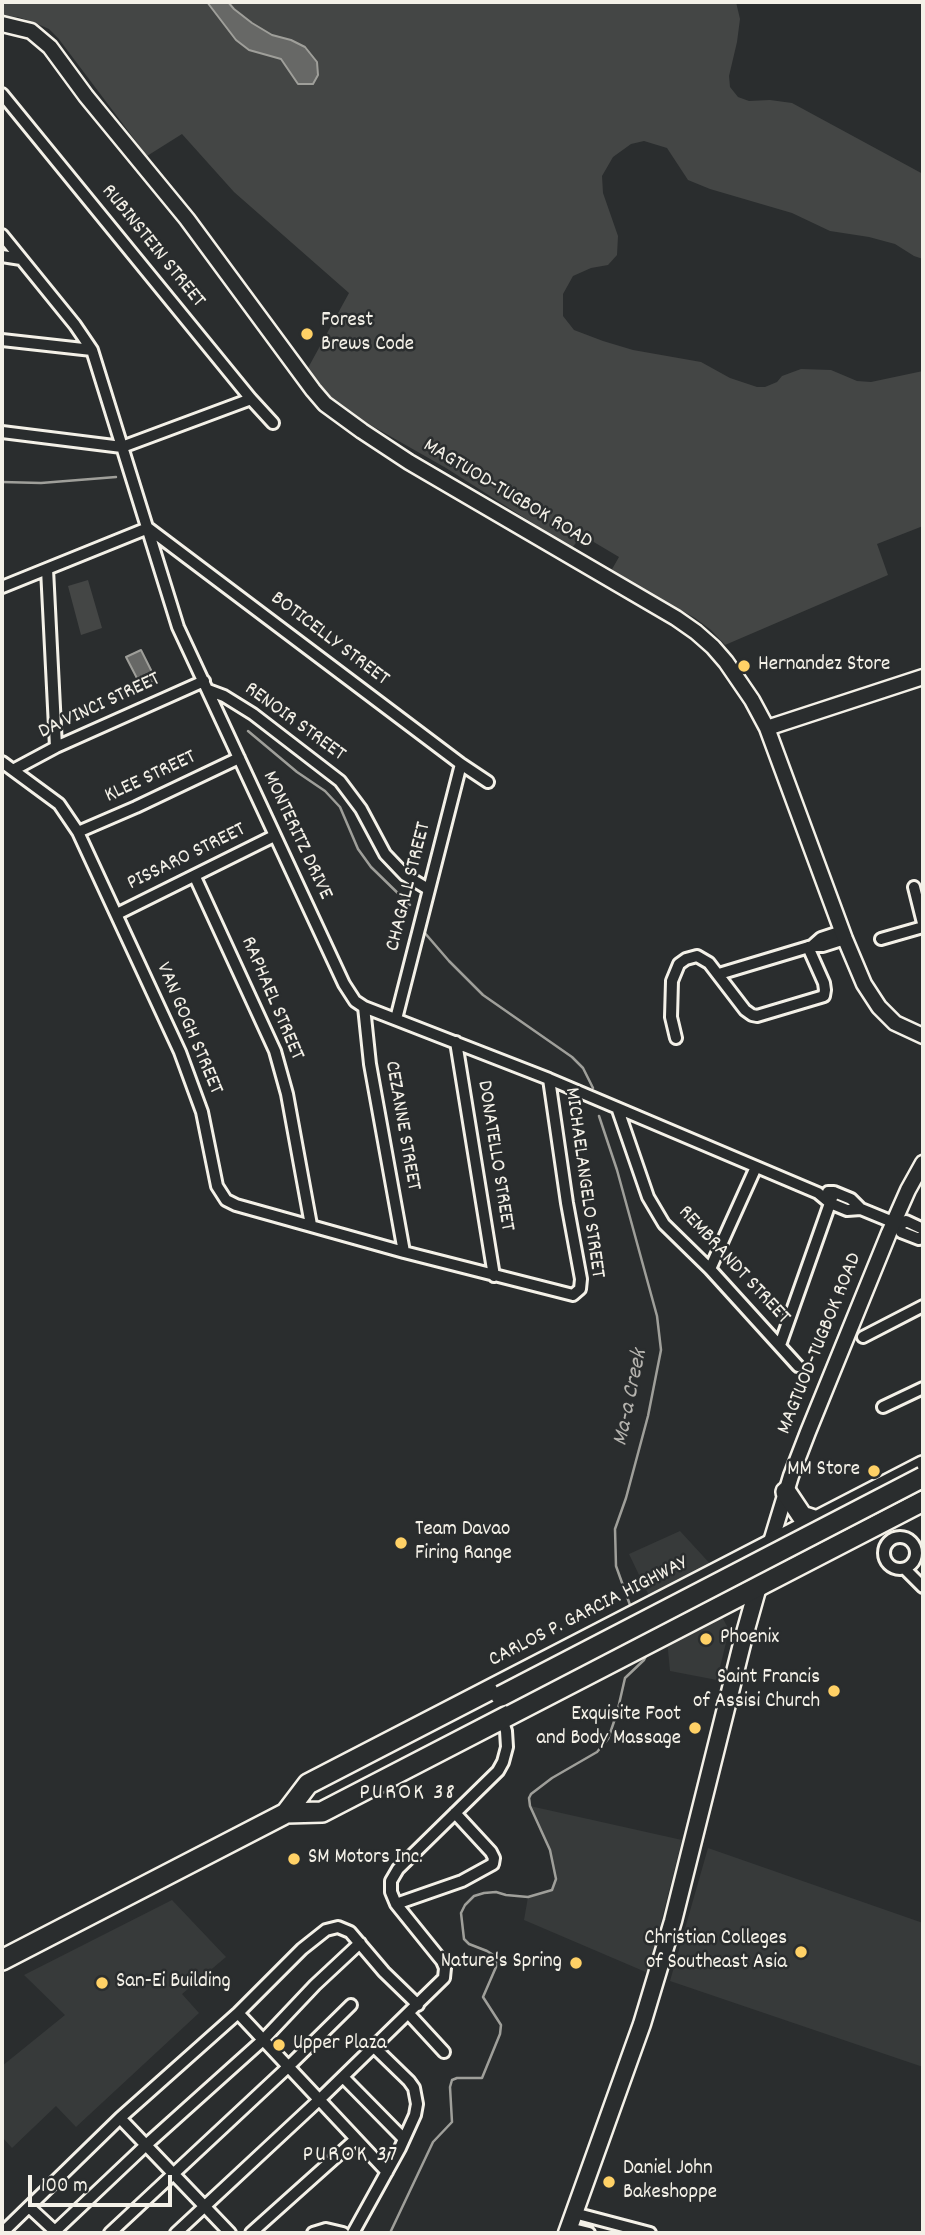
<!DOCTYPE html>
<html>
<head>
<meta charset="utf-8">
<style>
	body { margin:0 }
	#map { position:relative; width:925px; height:2235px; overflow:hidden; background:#2a2d2e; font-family:Dekko,sans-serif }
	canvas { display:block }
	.frame { position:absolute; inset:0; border:4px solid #f4f1e8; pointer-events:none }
	.scale { position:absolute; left:28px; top:2175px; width:144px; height:32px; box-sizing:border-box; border:4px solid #f4f1e8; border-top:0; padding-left:9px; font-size:21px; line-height:24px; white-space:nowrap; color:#f4f1e8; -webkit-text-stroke:5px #2a2d2e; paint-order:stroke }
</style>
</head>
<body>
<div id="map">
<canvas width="925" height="2235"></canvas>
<div class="frame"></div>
<div class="scale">100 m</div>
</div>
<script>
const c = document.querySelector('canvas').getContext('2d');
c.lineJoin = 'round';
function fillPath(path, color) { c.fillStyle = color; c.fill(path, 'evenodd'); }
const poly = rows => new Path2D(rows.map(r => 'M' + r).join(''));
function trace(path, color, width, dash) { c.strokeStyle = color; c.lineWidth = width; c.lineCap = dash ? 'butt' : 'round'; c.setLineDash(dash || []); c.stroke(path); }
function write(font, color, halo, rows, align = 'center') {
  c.font = font + ' Dekko,sans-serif'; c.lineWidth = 5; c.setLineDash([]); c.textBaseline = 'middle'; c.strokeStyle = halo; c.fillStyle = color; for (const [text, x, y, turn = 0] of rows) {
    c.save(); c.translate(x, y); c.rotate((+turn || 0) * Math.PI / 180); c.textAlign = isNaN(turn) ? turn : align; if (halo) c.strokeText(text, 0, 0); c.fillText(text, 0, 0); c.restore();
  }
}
const built = poly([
	[680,1531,714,1568,652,1602,629,1554],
	[720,1613,729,1630,717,1680,670,1671,667,1640],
	[530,1806,682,1840,648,1973,524,1920,528,1897,552,1890,556,1879,550,1850],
	[708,1848,923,1923,923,2067,670,1981],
	[172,1900,226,1957,182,1994,199,2013,76,2127,56,2106,12,2148,2,2137,2,2066,65,2015,24,1975]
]);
const green = poly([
	[2,2,736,2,740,19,737,42,729,76,730,87,738,97,749,101,770,100,792,103,923,174,923,259,914,256,895,244,869,237,830,231,792,213,710,189,688,180,667,148,644,141,631,144,613,157,602,176,603,193,618,236,617,255,608,265,591,268,573,276,563,294,563,316,574,330,603,341,633,350,701,362,730,378,757,387,765,387,777,382,782,376,801,369,831,370,857,381,871,382,923,371,923,526,877,544,888,575,725,645,711,630,695,618,611,571,619,557,582,535,572,548,446,468,367,423,326,393,308,368,349,293,234,192,182,134,147,156,58,38,49,29,33,22,18,17,2,16],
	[88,580,102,628,81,635,68,586]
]);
const water = poly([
	[207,2,228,2,234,9,252,23,272,35,291,40,305,47,317,62,318,75,313,84,298,84,281,59,249,50,236,40,207,2],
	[141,650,156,680,142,688,126,657,141,650]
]);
const stream = poly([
	[2,482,41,483,116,477],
	[248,731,297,772,325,791,340,807,358,849,371,867,410,905],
	[424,932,449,961,483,995,572,1057,583,1068,593,1088],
	[599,1116,617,1170,657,1316,661,1350,648,1416,626,1498,615,1529,616,1566,630,1605],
	[390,2233,433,2142,452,2122,450,2087,452,2080,457,2078,482,2078,500,2034,501,2025,483,1997,496,1967,496,1962,495,1956,487,1951,469,1944,464,1939,461,1913,465,1905,474,1896,484,1893,496,1892,506,1895,528,1897,552,1890,556,1879,550,1850,530,1806,529,1798,531,1794,552,1778,597,1752,608,1739,617,1713,625,1678,644,1660,647,1654]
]);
const street = poly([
	[2,94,251,399,273,423],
	[2,235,75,325,92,350,178,627,344,984,355,1001,364,1007,549,1079,818,1193,830,1203,847,1210,861,1209],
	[2,256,21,259],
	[2,340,92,350],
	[2,432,122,447,251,399],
	[47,569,56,747],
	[2,587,148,528,461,764,488,782],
	[208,690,224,696,253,714,340,781,361,809,385,854,405,875,428,889],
	[2,762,59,804,78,832,180,1052,202,1112,217,1186,226,1200,236,1205,404,1252,573,1295,580,1289,581,1279,567,1203,549,1079],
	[13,770,56,747,204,681],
	[78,832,136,807,239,758],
	[195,877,275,1051,287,1094,311,1225],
	[914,887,923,923],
	[117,914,274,836],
	[881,939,923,927],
	[812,946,821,938,842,931],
	[719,974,812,946,823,946,845,939],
	[364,1007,370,1064,404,1252],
	[396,1019,461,764],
	[676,1038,671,1017,672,981,679,964,686,959,697,956,709,963,745,1010,752,1015,757,1016,824,996,825,990,824,983,808,947],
	[456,1042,494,1276],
	[618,1110,648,1197,664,1224,710,1269,798,1366],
	[828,1192,834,1192,851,1199,861,1209,900,1225,901,1232,919,1239,923,1236],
	[900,1225,906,1221,923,1229],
	[710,1269,756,1167],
	[863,1337,923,1306],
	[780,1345,834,1192],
	[883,1407,923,1388],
	'884 1553a16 16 0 1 1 32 0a16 16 0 1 1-32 0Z',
	[905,1569,923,1587],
	[396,1904,462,1881,493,1864,494,1858,491,1852,455,1813],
	[238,2013,387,2172],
	[409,2014,444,2052],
	[343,2077,404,2139],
	[120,2118,230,2233],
	[29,2207,57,2233],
	[574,2213,650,2233],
	[569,2228,589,2233],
	[2,2233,120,2118,238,2013,302,1949,326,1930,338,1927,350,1932,384,1972,418,2005],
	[53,2233,146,2145,263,2040,315,1985,360,1943],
	[110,2233,289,2066,351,2005],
	[176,2233,320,2099,444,1978,445,1968,442,1961,396,1904,391,1892,391,1881,398,1869,498,1771,503,1762,507,1747,506,1731,502,1719],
	[251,2233,356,2139],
	[313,2233,326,2229,343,2233],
	[353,2233,400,2148,415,2115,417,2104,414,2088,409,2081,373,2046]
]);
const secondary = poly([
	[2,24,31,31,50,47,86,96,187,219,313,390,325,404,362,431,409,462,676,618,696,632,713,647,726,662,752,700,767,728,845,939,864,984,879,1007,895,1023,923,1036],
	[767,728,923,677],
	[770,1545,791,1476,808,1432,889,1233,908,1190,923,1163]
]);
const primary = poly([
	[567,2233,642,2024,673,1921,743,1640,768,1551]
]);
const highway = poly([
	[786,1492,802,1516,817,1521],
	[286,1813,308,1784,923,1466],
	[286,1813,322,1812,923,1501],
	[2,1960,296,1808]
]);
const highwayBridge = poly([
	[501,1696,923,1477]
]);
const markers = [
	[307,334,7,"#ffd166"],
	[744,666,7,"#ffd166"],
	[874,1471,7,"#ffd166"],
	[401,1543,7,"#ffd166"],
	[706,1639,7,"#ffd166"],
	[834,1691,7,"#ffd166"],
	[695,1728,7,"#ffd166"],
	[294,1859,7,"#ffd166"],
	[801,1952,7,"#ffd166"],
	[576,1963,7,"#ffd166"],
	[102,1983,7,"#ffd166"],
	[279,2045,7,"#ffd166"],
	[609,2182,7,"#ffd166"]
];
const streetNames = [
	["RUBINSTEIN STREET",152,247,51],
	["MAGTUOD-TUGBOK ROAD",507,495,31],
	["BOTICELLY STREET",329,640,37],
	["DA VINCI STREET",100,707,-25],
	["RENOIR STREET",294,723,36],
	["KLEE STREET",151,778,-25],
	["MONTERITZ DRIVE",296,836,65],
	["PISSARO STREET",187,858,-26],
	["CHAGALL STREET",410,887,-76],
	["RAPHAEL STREET",271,999,67],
	["VAN GOGH STREET",188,1029,67],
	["CEZANNE STREET",401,1126,80],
	["DONATELLO STREET",494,1156,81],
	["MICHAELANGELO STREET",583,1183,82],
	["REMBRANDT STREET",733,1266,47],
	["MAGTUOD-TUGBOK ROAD",821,1344,-68],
	["CARLOS P. GARCIA HIGHWAY",589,1613,-27]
];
const poiNames = [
	["Forest",321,322],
	["Brews Code",321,346],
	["Hernandez Store",758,666],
	["MM Store",860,1471,"right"],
	["Team Davao",415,1531],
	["Firing Range",415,1555],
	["Phoenix",720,1639],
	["Saint Francis",820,1679,"right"],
	["of Assisi Church",820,1703,"right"],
	["Exquisite Foot",681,1716,"right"],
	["and Body Massage",681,1740,"right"],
	["SM Motors Inc.",308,1859],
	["Christian Colleges",787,1940,"right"],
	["of Southeast Asia",787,1964,"right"],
	["Nature's Spring",562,1963,"right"],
	["San-Ei Building",116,1983],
	["Upper Plaza",293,2045],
	["Daniel John",623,2170],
	["Bakeshoppe",623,2194]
];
const waterNames = [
	["Ma-a Creek",632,1398,-78]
];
const neighbourhoodNames = [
	["PUROK 38",408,1795],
	["PUROK 37",351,2157]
];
fillPath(built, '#373a3a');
fillPath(green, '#444645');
fillPath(water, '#676866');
trace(water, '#9f9f9a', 2);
trace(stream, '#9f9f9a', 2.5);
trace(street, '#f4f1e8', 16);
trace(secondary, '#f4f1e8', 19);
trace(primary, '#f4f1e8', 21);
trace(highway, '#f4f1e8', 24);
trace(street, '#2a2d2e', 10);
trace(secondary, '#2a2d2e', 14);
trace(primary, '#2a2d2e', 16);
trace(highway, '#2a2d2e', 19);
trace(highwayBridge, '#f4f1e8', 24, []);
trace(highwayBridge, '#2a2d2e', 19);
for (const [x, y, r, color] of markers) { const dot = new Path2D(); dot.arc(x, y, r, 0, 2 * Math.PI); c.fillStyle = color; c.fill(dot); trace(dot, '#2a2d2e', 2.5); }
write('21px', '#f4f1e8', '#2a2d2e', streetNames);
write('21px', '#f4f1e8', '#2a2d2e', poiNames, 'left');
write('italic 23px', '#b5b3ae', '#2a2d2e', waterNames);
c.letterSpacing = '2px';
write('23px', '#f4f1e8', '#2a2d2e', neighbourhoodNames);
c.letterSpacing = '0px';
</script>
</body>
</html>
